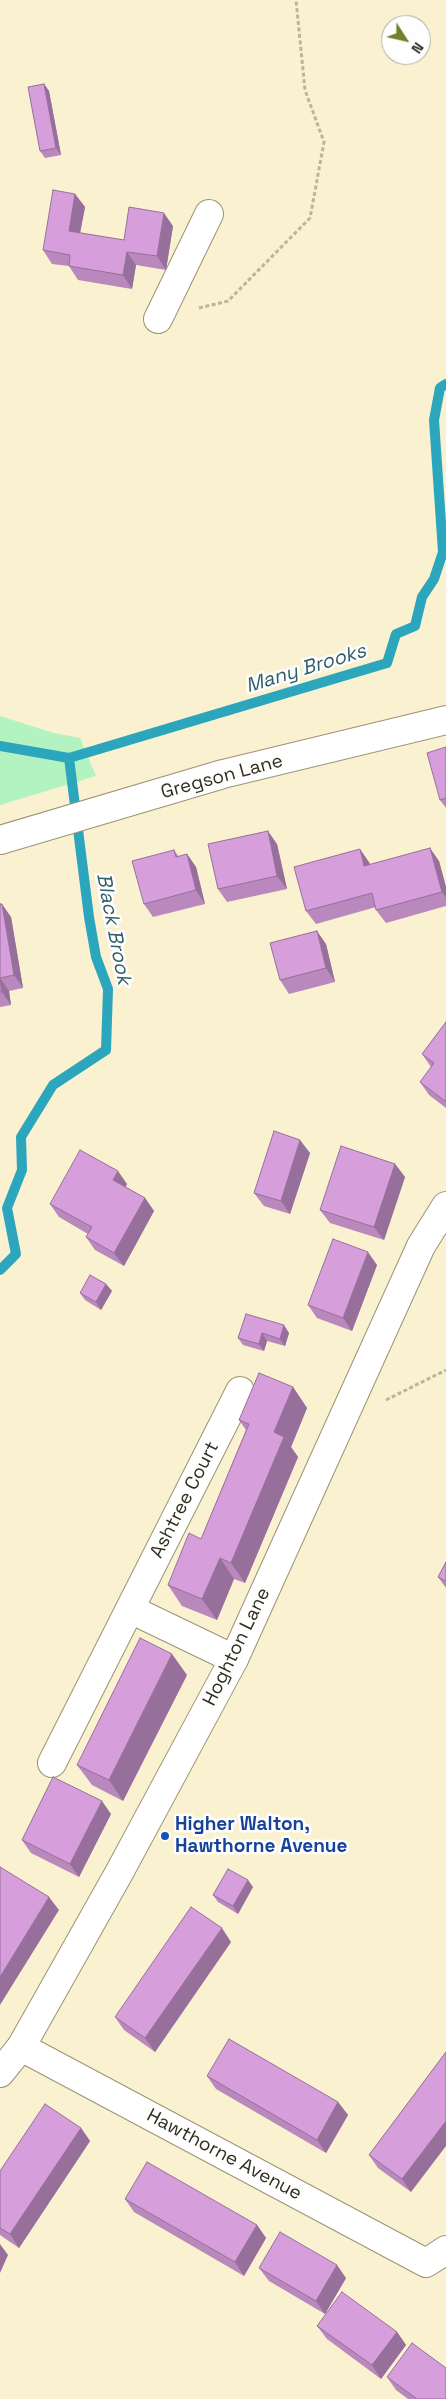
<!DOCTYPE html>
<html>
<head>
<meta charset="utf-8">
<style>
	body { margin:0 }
	#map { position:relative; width:446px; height:2399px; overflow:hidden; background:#faf1d0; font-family:"Space Grotesk",sans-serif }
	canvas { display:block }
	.north { position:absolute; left:381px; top:15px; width:50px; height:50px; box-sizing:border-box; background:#fefefe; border:1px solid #acaba6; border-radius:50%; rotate:125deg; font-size:14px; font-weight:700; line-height:20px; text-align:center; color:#312e21 }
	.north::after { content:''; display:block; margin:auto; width:18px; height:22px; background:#757e29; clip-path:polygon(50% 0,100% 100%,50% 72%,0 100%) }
</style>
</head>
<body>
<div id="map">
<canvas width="446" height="2399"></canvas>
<div class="north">N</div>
</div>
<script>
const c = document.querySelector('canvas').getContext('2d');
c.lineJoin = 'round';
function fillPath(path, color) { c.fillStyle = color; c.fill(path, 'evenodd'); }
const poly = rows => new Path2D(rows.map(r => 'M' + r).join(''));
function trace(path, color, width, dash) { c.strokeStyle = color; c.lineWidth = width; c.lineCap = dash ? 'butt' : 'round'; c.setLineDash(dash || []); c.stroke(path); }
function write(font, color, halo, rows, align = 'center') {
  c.font = font + ' "Space Grotesk",sans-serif'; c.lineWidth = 5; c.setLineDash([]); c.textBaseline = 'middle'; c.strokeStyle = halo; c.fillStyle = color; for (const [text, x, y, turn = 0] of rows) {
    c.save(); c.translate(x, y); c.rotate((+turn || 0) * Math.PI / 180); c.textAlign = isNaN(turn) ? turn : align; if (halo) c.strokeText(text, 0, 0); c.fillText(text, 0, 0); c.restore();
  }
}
const green = poly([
	[0,716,54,733,80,738,96,776,0,805]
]);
const stream = poly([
	[0,746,69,758,387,663,396,634,415,626,422,597,434,579,443,552,434,420,440,388,446,384],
	[0,1270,16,1254,7,1208,22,1170,21,1137,53,1085,106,1050,108,989,96,957,89,917,69,758]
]);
const path = poly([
	[199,308,228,301,310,218,324,142,305,90,296,0],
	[386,1400,446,1370]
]);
const minor = poly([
	[158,319,209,214],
	[0,840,223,774,446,720],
	[130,1609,234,1659],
	[52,1763,240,1391],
	[21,2047,426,2263,446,2250]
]);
const major = poly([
	[0,2073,21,2047,119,1873,234,1659,421,1246,446,1206]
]);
const wall = poly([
	[44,84,49,91,61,155,45,158,40,151],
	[75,194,85,207,80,233,124,240,173,226,166,270,136,265,132,289,78,280,69,266,52,264,43,250],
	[446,747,446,808,440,800],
	[277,844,287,889,227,902,218,889],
	[174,850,179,857,187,854,196,867,205,904,153,917,144,904],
	[439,861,446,887,446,906,386,923,376,910,376,907,316,924,306,911,369,862,370,865],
	[0,904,11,917,23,988,9,991,11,1005,0,1007],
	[326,944,335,982,289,994,280,980],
	[446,1022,446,1108,429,1095,420,1082,431,1067,422,1054],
	[310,1153,290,1214,264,1206,254,1193],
	[395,1164,405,1177,384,1240,330,1223,320,1210],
	[127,1184,126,1187,145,1198,154,1211,124,1266,95,1250,86,1237,88,1234,59,1217,50,1204],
	[377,1265,352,1331,317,1318,308,1305],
	[106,1284,112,1291,101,1310,85,1300,80,1293],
	[246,1314,289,1333,285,1346,267,1341,264,1351,243,1345,238,1338],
	[293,1387,307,1408,291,1447,298,1457,245,1583,234,1579,217,1620,182,1606,168,1585,201,1539,246,1430,239,1420],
	[446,1562,446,1588,438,1577],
	[187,1675,123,1801,92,1785,77,1765],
	[111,1814,79,1877,31,1853,22,1840],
	[253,1887,238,1914,218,1902,213,1895],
	[231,1942,155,2052,124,2030,115,2017],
	[446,2052,411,2192,378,2168,369,2155],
	[207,2076,338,2102,348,2115,326,2153,216,2089],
	[81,2128,90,2141,19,2248,0,2235,0,2171],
	[125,2199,257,2225,266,2238,244,2276,134,2212],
	[259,2268,346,2278,325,2314,269,2281],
	[317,2326,397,2332,406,2345,381,2379,327,2339],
	[387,2377,446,2399,408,2399,396,2390]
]);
const shadedWall = poly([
	[44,84,49,91,61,155,56,148],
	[75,194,85,207,78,244,69,231],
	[164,213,173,226,166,270,157,256],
	[127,252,136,265,132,289,123,275],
	[268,831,277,844,287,889,277,876],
	[430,848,439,861,446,887,446,898,442,892],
	[360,849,369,862,374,879,364,866],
	[187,854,196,867,205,904,196,890],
	[2,904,11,917,23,988,14,975],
	[317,931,326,944,335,982,326,968],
	[0,978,9,991,11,1005,2,992],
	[300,1140,310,1153,290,1214,281,1201],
	[395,1164,405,1177,384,1240,374,1227],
	[118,1171,127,1184,122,1193,113,1180],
	[145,1198,154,1211,124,1266,114,1253],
	[368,1252,377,1265,352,1331,343,1318],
	[106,1284,112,1291,101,1310,96,1302],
	[284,1325,289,1333,285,1346,280,1339],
	[262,1333,267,1341,264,1351,259,1344],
	[293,1387,307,1408,291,1447,298,1457,245,1583,231,1563,274,1432],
	[220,1558,234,1579,217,1620,202,1599],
	[172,1654,187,1675,123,1801,109,1780],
	[102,1801,111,1814,79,1877,70,1864],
	[248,1880,253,1887,238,1914,233,1906],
	[49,1897,59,1910,0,2005,0,1977],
	[222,1928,231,1942,155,2052,145,2038],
	[338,2102,348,2115,326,2153,317,2140],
	[446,2121,446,2146,411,2192,402,2179],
	[81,2128,90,2141,19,2248,10,2234],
	[257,2225,266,2238,244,2276,235,2262],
	[0,2244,8,2255,0,2273],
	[337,2265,346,2278,325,2314,316,2301],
	[397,2332,406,2345,381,2379,372,2365]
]);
const building = poly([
	[44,84,56,148,40,151,28,87,44,84],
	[53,190,75,194,69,231,124,240,129,207,164,213,157,256,127,252,123,275,69,266,70,255,43,250,53,190],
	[446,747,446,798,440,800,427,753,446,747],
	[268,831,277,876,218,889,208,844,268,831],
	[430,848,442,892,376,910,372,893,306,911,294,867,360,849,364,866,430,848],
	[174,850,176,857,187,854,196,890,144,904,132,861,174,850],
	[0,904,2,904,14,975,0,978,0,904],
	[317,931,326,968,280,980,270,943,317,931],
	[0,980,2,992,0,992,0,980],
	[446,1022,446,1100,445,1101,420,1082,434,1063,422,1054,446,1022],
	[274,1131,300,1140,281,1201,254,1193,274,1131],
	[341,1146,395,1164,374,1227,320,1210,341,1146],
	[80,1150,118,1171,113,1180,145,1198,114,1253,86,1237,92,1227,50,1204,80,1150],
	[333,1239,368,1252,343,1318,308,1305,333,1239],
	[90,1275,106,1284,96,1302,80,1293,90,1275],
	[246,1314,284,1325,280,1339,262,1333,259,1344,238,1338,246,1314],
	[259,1373,293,1387,274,1432,284,1437,231,1563,220,1558,202,1599,168,1585,189,1533,201,1539,249,1424,239,1420,259,1373],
	[446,1562,446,1581,438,1577,446,1562],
	[140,1638,172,1654,109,1780,77,1765,140,1638],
	[53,1777,102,1801,70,1864,22,1840,53,1777],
	[0,1867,49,1897,0,1977,0,1867],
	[228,1869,248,1880,233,1906,213,1895,228,1869],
	[191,1907,222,1928,145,2038,115,2017,191,1907],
	[229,2039,338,2102,317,2140,207,2076,229,2039],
	[446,2052,446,2121,402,2179,369,2155,446,2052],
	[45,2104,81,2128,10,2234,0,2228,0,2171,45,2104],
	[147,2162,257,2225,235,2262,125,2199,147,2162],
	[280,2232,337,2265,316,2301,259,2268,280,2232],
	[342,2292,397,2332,372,2365,317,2326,342,2292],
	[412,2343,446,2368,446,2399,417,2399,387,2377,412,2343]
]);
const markers = [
	[165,1836,5,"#1a4fb4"]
];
const streetNames = [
	["Gregson Lane",222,777,-15],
	["Ashtree Court",185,1500,-63],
	["Hoghton Lane",237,1647,-64],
	["Hawthorne Avenue",224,2155,28]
];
const transitNames = [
	["Higher Walton,",175,1825],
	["Hawthorne Avenue",175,1847]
];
const waterNames = [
	["Many Brooks",306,669,-17],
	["Black Brook",113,929,79]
];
fillPath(green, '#b3f3c1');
trace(stream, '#2ba6bc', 10);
trace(minor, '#9c9374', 30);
trace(major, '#9c9374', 30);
trace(path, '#bdb59a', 3, [4, 2.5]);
trace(minor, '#fff', 28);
trace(major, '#fff', 28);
fillPath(wall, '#b988bd');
fillPath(shadedWall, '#966f9a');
fillPath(building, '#d79edc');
trace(building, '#966f9a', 1);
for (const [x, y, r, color] of markers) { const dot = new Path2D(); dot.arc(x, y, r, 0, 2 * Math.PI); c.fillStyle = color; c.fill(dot); trace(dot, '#fefefe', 2); }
write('19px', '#312e21', '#fefefe', streetNames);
write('bold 19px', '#164399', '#fefefe', transitNames, 'left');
write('italic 20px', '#2e5e68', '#fefefe', waterNames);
</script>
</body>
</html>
